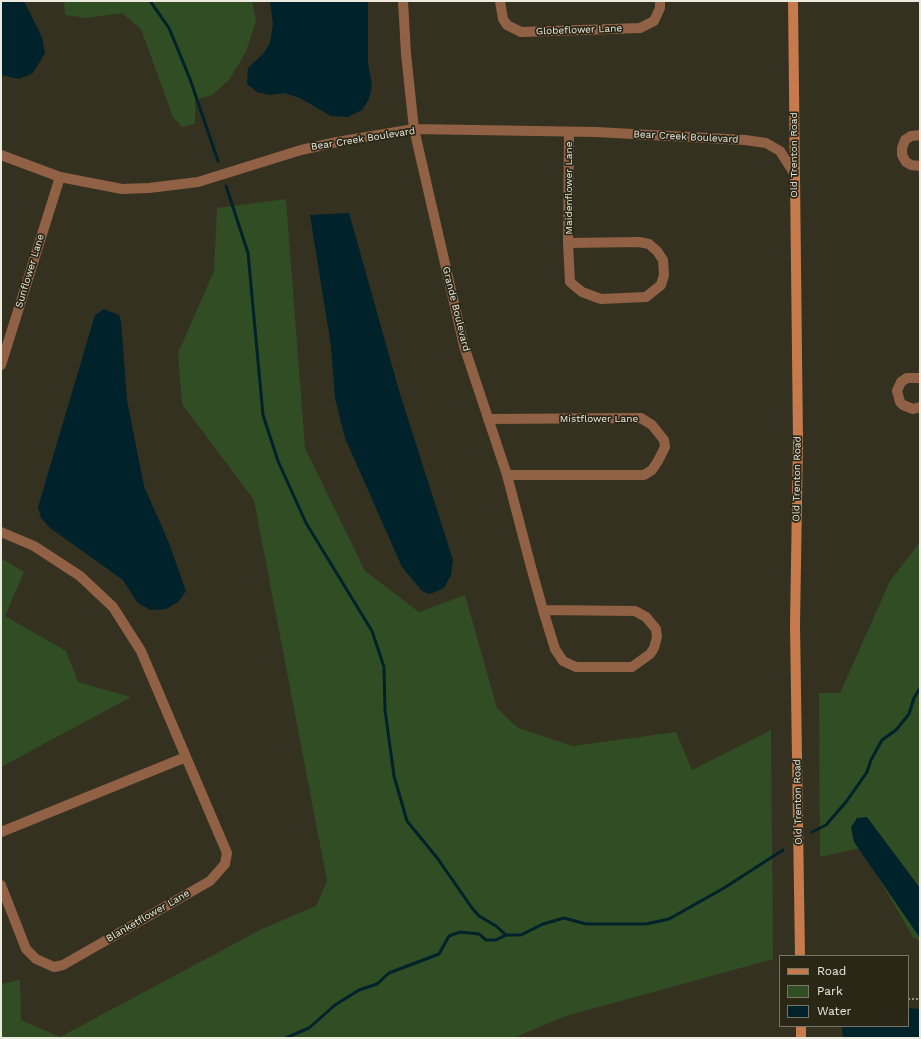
<!DOCTYPE html>
<html>
<head>
<meta charset="utf-8">
<style>
	body { margin:0 }
	#map { position:relative; width:921px; height:1039px; overflow:hidden; background:#343121; font-family:"Work Sans",sans-serif }
	canvas { display:block }
	.frame { position:absolute; inset:0; border:2px solid #eceadf; pointer-events:none }
	.legend { position:absolute; left:779px; top:955px; width:130px; height:72px; box-sizing:border-box; background:#2a2717; border:1px solid #787567; margin:0; padding:5px 7px; list-style:none; font-size:12px; color:#eceadf }
	.legend li { display:flex; align-items:center; gap:8px; height:20px }
	.legend b { width:20px; border:1px solid #787567 }
</style>
</head>
<body>
<div id="map">
<canvas width="921" height="1039"></canvas>
<div class="frame"></div>
<ul class="legend">
<li><b style="height:5px;background:#c77a4c"></b>Road</li>
<li><b style="height:11px;background:#304d23"></b>Park</li>
<li><b style="height:11px;background:#00222b"></b>Water</li>
</ul>
</div>
<script>
const c = document.querySelector('canvas').getContext('2d');
c.lineJoin = 'round';
function fillPath(path, color) { c.fillStyle = color; c.fill(path, 'evenodd'); }
const poly = rows => new Path2D(rows.map(r => 'M' + r).join(''));
function trace(path, color, width, dash) { c.strokeStyle = color; c.lineWidth = width; c.lineCap = dash ? 'butt' : 'round'; c.setLineDash(dash || []); c.stroke(path); }
function write(font, color, halo, rows, align = 'center') {
  c.font = font + ' "Work Sans",sans-serif'; c.lineWidth = 3.5; c.setLineDash([]); c.textBaseline = 'middle'; c.strokeStyle = halo; c.fillStyle = color; for (const [text, x, y, turn = 0] of rows) {
    c.save(); c.translate(x, y); c.rotate((+turn || 0) * Math.PI / 180); c.textAlign = isNaN(turn) ? turn : align; if (halo) c.strokeText(text, 0, 0); c.fillText(text, 0, 0); c.restore();
  }
}
const green = poly([
	[64,1,252,1,256,21,246,52,229,80,212,95,195,100,195,124,182,127,173,117,141,29,122,13,87,18,65,15],
	[286,199,305,448,365,571,419,612,465,595,497,708,518,728,573,746,676,732,692,770,771,730,773,959,566,1016,513,1038,1,1038,1,984,20,980,21,1020,60,1037,262,929,316,906,327,881,254,500,182,404,178,353,214,271,217,208],
	[920,542,920,941,913,937,861,848,820,857,819,693,840,693,890,581],
	[1,558,24,572,5,616,66,651,78,682,131,697,1,767]
]);
const water = poly([
	[1,1,24,1,42,37,45,53,33,73,19,79,1,75],
	[270,1,368,1,368,63,372,85,369,99,362,110,348,117,331,116,300,98,284,93,270,95,257,92,247,84,248,68,263,54,270,43,273,24],
	[349,213,400,394,453,560,451,575,444,588,430,594,422,591,402,567,345,438,335,398,331,346,310,215],
	[104,309,119,315,121,321,127,400,144,486,169,543,186,591,178,602,166,609,150,610,137,602,123,580,50,528,41,518,38,507,95,315],
	[867,817,920,888,920,938,854,842,851,827,857,818],
	[908,1008,920,1009,920,1038,843,1038,842,1026,908,1026]
]);
const stream = poly([
	[150,1,169,28,190,79,218,161],
	[226,186,248,253,263,415,278,461,306,523,372,631,384,667,385,710,394,776,407,821,438,859,472,908,479,916,496,926,506,935],
	[812,832,826,825,846,802,867,772,871,760,882,740,896,730,909,714,914,698,920,688],
	[286,1038,309,1028,335,1005,359,990,377,984,389,973,439,954,449,936,460,932,479,934,486,940,496,940,506,935,521,935,543,924,564,918,586,924,646,924,669,919,724,888,783,850]
]);
const path = poly([
	[908,999,920,999]
]);
const minor = poly([
	[403,1,406,54,414,129,464,346,507,475,531,567,543,610,555,649,563,661,576,667,632,667,650,654,654,648,657,637,656,629,646,617,635,611,543,610],
	[500,1,503,19,507,25,521,32,640,28,654,21,660,8,660,1],
	[920,135,911,136,905,140,902,148,902,155,906,162,911,165,920,166],
	[1,155,60,177,122,189,149,188,198,182,301,150,337,142,414,129,596,132,745,140,766,143,780,151,794,173],
	[568,243,639,242,649,244,657,251,663,260,664,275,661,285,646,297,601,299,582,292,570,282,568,243,569,133],
	[1,365,60,177],
	[920,378,907,378,901,382,897,391,900,402,903,405,913,409,920,407],
	[488,419,641,418,652,425,664,440,665,447,658,461,652,470,644,475,507,475],
	[1,532,34,546,80,576,113,607,141,651,186,757],
	[1,832,186,757,227,853,225,864,210,881,63,965,54,967,36,959,26,949,1,885]
]);
const secondary = poly([
	[793,1,798,441,795,625,800,956],
	[801,1026,801,1038]
]);
const streetNames = [
	["Globeflower Lane",579,30,-2],
	["Bear Creek Boulevard",686,137,3],
	["Bear Creek Boulevard",363,139,-9],
	["Old Trenton Road",794,155,-90],
	["Maidenflower Lane",569,188,-90],
	["Sunflower Lane",30,271,-73],
	["Grande Boulevard",456,309,76],
	["Mistflower Lane",599,419],
	["Old Trenton Road",797,479,-89],
	["Old Trenton Road",798,802,-91],
	["Blanketflower Lane",148,916,-30]
];
fillPath(green, '#304d23');
fillPath(water, '#00222b');
trace(stream, '#00222b', 3);
trace(path, '#939183', 2, [2, 2]);
trace(minor, '#916145', 10);
trace(secondary, '#c77a4c', 10);
write('10px', '#eceadf', '#2a2717', streetNames);
</script>
</body>
</html>
